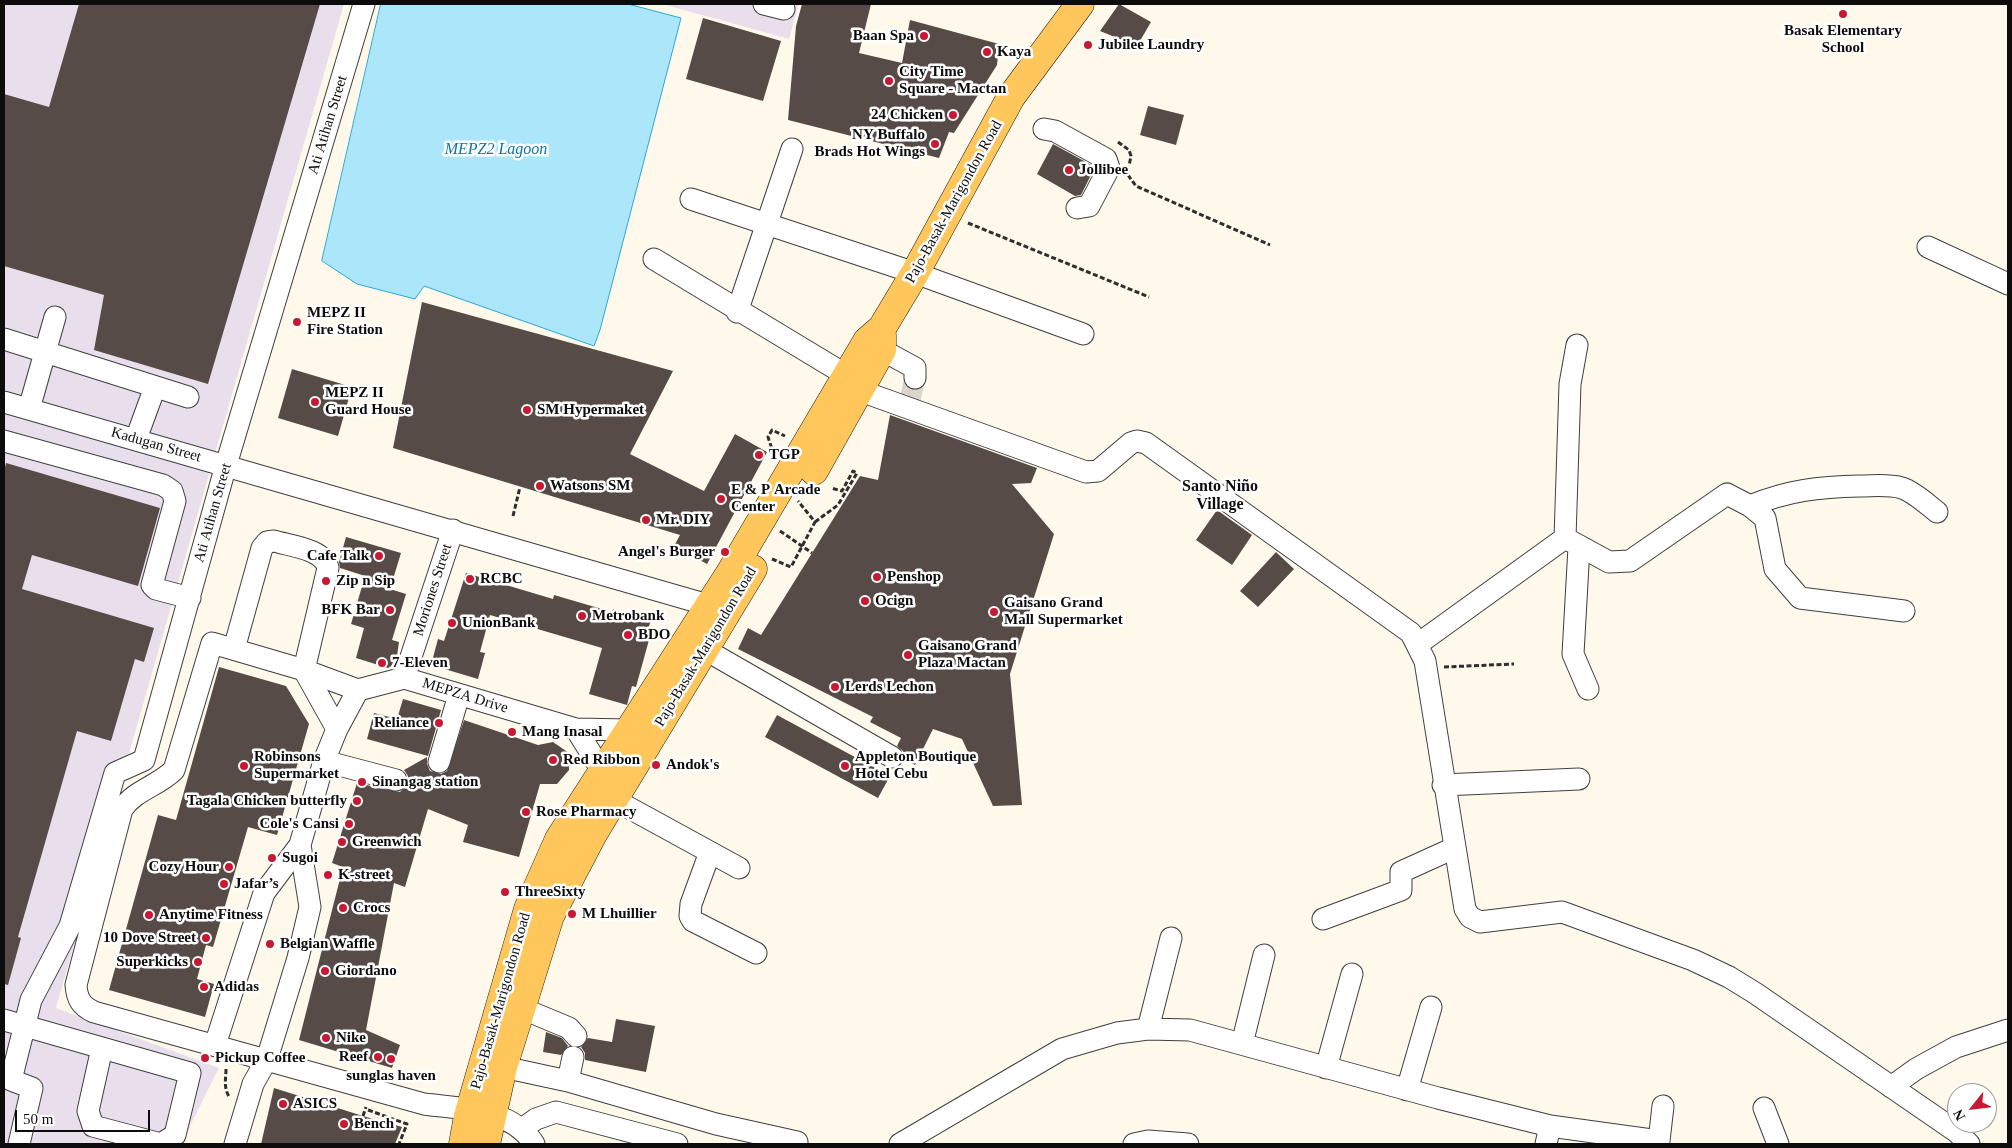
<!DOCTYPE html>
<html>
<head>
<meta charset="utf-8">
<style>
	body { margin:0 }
	#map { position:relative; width:2012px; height:1148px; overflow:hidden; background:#fff9eb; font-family:"Times New Roman",serif }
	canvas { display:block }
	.frame { position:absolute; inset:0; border:5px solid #0c0c0c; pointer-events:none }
	.north { position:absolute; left:1947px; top:1083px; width:50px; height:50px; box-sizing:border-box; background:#fff; border:1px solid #9e9e9e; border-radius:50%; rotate:241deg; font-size:14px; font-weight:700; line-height:20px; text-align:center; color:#0c0c0c }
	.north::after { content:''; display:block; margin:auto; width:18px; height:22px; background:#c71934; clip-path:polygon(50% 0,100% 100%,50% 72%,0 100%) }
	.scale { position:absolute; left:15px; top:1110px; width:135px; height:22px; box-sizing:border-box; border:2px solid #0c0c0c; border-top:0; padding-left:6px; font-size:15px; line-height:18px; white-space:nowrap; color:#0c0c0c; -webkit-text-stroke:4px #fff; paint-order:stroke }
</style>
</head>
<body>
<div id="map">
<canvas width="2012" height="1148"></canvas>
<div class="frame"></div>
<div class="north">N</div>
<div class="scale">50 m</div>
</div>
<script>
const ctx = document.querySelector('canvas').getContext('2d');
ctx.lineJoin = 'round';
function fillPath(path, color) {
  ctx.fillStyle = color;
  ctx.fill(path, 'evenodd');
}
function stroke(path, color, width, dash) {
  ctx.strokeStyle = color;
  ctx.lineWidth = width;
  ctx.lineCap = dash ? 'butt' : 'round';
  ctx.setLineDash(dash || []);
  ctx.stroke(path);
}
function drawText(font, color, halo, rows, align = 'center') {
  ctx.font = font + ' "Times New Roman",serif';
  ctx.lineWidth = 5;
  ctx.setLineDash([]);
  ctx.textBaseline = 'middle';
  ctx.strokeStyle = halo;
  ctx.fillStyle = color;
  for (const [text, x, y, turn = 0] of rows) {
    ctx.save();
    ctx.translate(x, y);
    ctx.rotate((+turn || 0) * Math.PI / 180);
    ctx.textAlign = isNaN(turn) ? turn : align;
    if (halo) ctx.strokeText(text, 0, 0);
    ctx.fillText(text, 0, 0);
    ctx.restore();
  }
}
fillPath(new Path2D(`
	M4,4H344L56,1008L219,1068L181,1144H4Z
	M662,4H799L789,39Z`), '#e9dfec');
const water = new Path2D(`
	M381,4H628L681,18L600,330L594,346L424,286L415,299L357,284L322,261Z`);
fillPath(water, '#abe6fb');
stroke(water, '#2ca6d8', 1);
fillPath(new Path2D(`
	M79,4H320L208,384L94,350L104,295L4,266V94L49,107Z
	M802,4H871L859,53L902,63L910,20L999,44L997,65L954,133L949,132L939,158L788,120L796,26Z
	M1119,4L1151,22L1137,46L1100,31Z
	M703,18L781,41L763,101L686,79Z
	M1148,106L1184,115L1176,145L1140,135Z
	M1053,144L1095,167L1081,195L1075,196L1037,174Z
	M422,302L673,371L630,454L704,491L735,434L767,452L707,564L674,546L680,535L393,448Z
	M292,369L352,387L338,436L278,418Z
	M890,415L1037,468L1031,483L1012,484L1054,534L1010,674L1022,805L993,806L962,739L933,729L915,765L904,759L903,751L897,746L901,738L870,722L873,717L738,649L748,628L761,635L860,476L878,480Z
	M6,463L160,508L138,586L32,555L22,589L154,628L144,662L135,659L111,741L77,731L18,937L21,938L8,985L4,984V472Z
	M1217,510L1252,535L1232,565L1196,540Z
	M346,537L401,553L390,589L406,594L392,640L399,642L396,663L388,668L356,658L364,628L351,624L365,576L340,568L339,562Z
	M1276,552L1294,569L1258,607L1240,591Z
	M466,573L553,599L554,595L612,612L613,609L651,620L645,639L649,640L636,687L632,686L627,705L589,694L602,648L490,615L480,652L485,653L478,679L431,665L438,639L444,641Z
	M219,667L286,686L309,724L277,835L248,827L213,947L206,945L197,979L214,984L205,1017L109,990L158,815L176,820Z
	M403,699L441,710L428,756L367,739L374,713L397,719Z
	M777,715L890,776L878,798L765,737Z
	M464,720L538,745L553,742L569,753V770L557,784H540L519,857L463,842L468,825L428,809L405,887L394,883L366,1030L400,1045L392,1068L299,1040L343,867L332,863L357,783L400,792L408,783V776L404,770L427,757V764L430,771L441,774L447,771Z
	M616,1019L655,1026L646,1072L585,1060V1053L581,1047L588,1038L612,1042Z
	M546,1032L562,1038L568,1046L561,1055L543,1052Z
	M274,1088L363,1116L402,1127L395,1144H261Z`), '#564b47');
stroke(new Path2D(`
	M910,400L915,378`), '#dbd5ca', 21, [21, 11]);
const minor = new Path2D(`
	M764,4L784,9
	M1044,129L1055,131L1106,159L1109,168L1089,206L1077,208
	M691,199L915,273L1083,334
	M1928,247L2008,284
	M654,259L846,375
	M737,312L792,149
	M4,339L188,397
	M1577,345L1570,384L1565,538L1609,562L1630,561L1727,494L1750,506L1765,518L1775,569L1800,598L1904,611
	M882,350L915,368V378
	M861,391L1086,472L1098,471L1131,443L1137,441L1146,443L1411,633L1425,661L1465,909L1470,917L1480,922L1562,912L1693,960L1729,977L1755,993L1957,1132L1969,1144
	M4,402L708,605
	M29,409L55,317
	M136,439L155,387
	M4,441L163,485L172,491L175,501L152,585L156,589L190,598
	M1750,506C1789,490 1819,487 1860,486C1874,486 1888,484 1902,488C1914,492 1927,504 1937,512
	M1579,547L1573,654L1588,689
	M1418,644L1565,538
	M234,649L262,548L267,542L274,541C291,546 324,549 328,568L304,670L337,729
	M704,649L892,757
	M404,678L453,530
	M576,729L602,771
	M324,761L396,780
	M439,762L459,695
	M1443,785L1579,779
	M613,799L739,868
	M710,852L691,904L690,916L693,921L756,953
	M1323,919L1401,890V872L1454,848
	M521,1008L569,1028L576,1036
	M4,1020L190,1073L175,1135L161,1144L93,1126L88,1111L102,1048
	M1148,1029L1171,938
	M1242,1044L1264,955
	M215,1045L264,893L300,845L324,761L337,729L358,690
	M503,1067L568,1081L716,1124L797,1142
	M1326,1068L1352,974
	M568,1081L573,1057
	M1891,1087L1916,1069L1956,1047L2008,1030
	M1407,1090L1431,1007
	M1764,1108L1778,1144
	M522,1129L536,1119L556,1112L677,1144
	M19,1144L32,1088L11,1080L31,1000L70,926L115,773L144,760L226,465L364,4
	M235,1144L253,1084L267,1059L298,958L310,907L300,845
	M534,1144C511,1108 463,1109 424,1104L94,1012C81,1006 77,999 76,985L122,809C135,790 158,786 174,770L212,643L304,670L358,690L404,678L576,729L628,730
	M900,1144L1062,1049L1117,1033L1148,1029L1190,1030L1438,1098L1550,1126L1659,1141L1663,1106
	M1134,1144L1148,1141L1188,1144
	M1546,1144L1550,1126`);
const major = new Path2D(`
	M814,471L882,350V335
	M463,1144L468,1116L528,909L559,839L730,573L867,341L882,328L915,273L1011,97L1080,4
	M486,1144L503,1067L550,916L593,834L753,569`);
stroke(minor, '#3f3f3f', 23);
stroke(major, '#1d1d1d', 29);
stroke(new Path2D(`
	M1118,142L1129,150L1131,156L1129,166
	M1128,175L1136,186L1270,245
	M968,223L1149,297
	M774,455L768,437L772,430L785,436
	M513,516L520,487
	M815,522L838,505L857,473L853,471L842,491L831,488
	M780,531L812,553
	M772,559L791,567L815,522L798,501
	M1444,667L1514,664
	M226,1069C226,1079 223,1088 230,1098
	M368,1110L407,1124L399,1144
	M363,1116L366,1107`), '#2e2e2e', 3, [5, 2.5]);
stroke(minor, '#fff', 21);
stroke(major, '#ffc65b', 28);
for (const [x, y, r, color] of [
	[1843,14,5,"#c71934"],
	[924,36,5,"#c71934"],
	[1088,45,5,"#c71934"],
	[987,52,5,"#c71934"],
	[889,81,5,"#c71934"],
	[953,115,5,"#c71934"],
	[935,144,5,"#c71934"],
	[1069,170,5,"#c71934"],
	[297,322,5,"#c71934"],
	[315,402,5,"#c71934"],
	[527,410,5,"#c71934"],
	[759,455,5,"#c71934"],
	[540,486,5,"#c71934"],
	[721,499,5,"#c71934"],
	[646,520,5,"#c71934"],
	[725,552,5,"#c71934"],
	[379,556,5,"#c71934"],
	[877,577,5,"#c71934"],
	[470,579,5,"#c71934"],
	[326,581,5,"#c71934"],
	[865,601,5,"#c71934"],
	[390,610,5,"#c71934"],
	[994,612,5,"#c71934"],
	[582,616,5,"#c71934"],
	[452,623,5,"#c71934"],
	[628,635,5,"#c71934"],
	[908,655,5,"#c71934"],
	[382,663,5,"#c71934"],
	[835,687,5,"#c71934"],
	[439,723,5,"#c71934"],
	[512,732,5,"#c71934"],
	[553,760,5,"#c71934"],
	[656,765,5,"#c71934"],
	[244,766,5,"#c71934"],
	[845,766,5,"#c71934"],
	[362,782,5,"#c71934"],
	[357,801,5,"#c71934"],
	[526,812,5,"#c71934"],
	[349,824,5,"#c71934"],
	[342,842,5,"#c71934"],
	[272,858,5,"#c71934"],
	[229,867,5,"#c71934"],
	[328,875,5,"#c71934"],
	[224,884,5,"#c71934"],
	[505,892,5,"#c71934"],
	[343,908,5,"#c71934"],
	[572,914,5,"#c71934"],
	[149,915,5,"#c71934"],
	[206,938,5,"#c71934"],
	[270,944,5,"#c71934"],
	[198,962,5,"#c71934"],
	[325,971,5,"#c71934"],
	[204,987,5,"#c71934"],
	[326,1038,5,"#c71934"],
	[378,1057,5,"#c71934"],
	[205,1058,5,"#c71934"],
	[391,1059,5,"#c71934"],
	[283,1104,5,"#c71934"],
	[344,1124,5,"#c71934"]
]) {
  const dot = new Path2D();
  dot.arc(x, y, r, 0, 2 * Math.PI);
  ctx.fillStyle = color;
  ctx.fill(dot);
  stroke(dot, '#fff', 2);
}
drawText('bold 15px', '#0c0c0c', '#fff', [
	["Basak Elementary",1843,31,"center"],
	["School",1843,48,"center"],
	["Baan Spa",914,36,"right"],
	["Jubilee Laundry",1098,45],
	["Kaya",997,52],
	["City Time",899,72],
	["Square - Mactan",899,89],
	["24 Chicken",943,115,"right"],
	["NY Buffalo",925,135,"right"],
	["Brads Hot Wings",925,152,"right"],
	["Jollibee",1079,170],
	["MEPZ II",307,313],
	["Fire Station",307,330],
	["MEPZ II",325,393],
	["Guard House",325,410],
	["SM Hypermaket",537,410],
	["TGP",769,455],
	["Watsons SM",550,486],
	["E & P Arcade",731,490],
	["Center",731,507],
	["Mr. DIY",656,520],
	["Angel's Burger",715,552,"right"],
	["Cafe Talk",369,556,"right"],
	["Penshop",887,577],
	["RCBC",480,579],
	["Zip n Sip",336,581],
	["Ocign",875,601],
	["Gaisano Grand",1004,603],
	["Mall Supermarket",1004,620],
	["BFK Bar",380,610,"right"],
	["Metrobank",592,616],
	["UnionBank",462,623],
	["BDO",638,635],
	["Gaisano Grand",918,646],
	["Plaza Mactan",918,663],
	["7-Eleven",392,663],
	["Lerds Lechon",845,687],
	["Reliance",429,723,"right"],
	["Mang Inasal",522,732],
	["Robinsons",254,757],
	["Supermarket",254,774],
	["Appleton Boutique",855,757],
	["Hotel Cebu",855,774],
	["Red Ribbon",563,760],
	["Andok's",666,765],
	["Sinangag station",372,782],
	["Tagala Chicken butterfly",347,801,"right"],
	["Rose Pharmacy",536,812],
	["Cole's Cansi",339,824,"right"],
	["Greenwich",352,842],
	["Sugoi",282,858],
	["Cozy Hour",219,867,"right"],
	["K-street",338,875],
	["Jafar’s",234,884],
	["ThreeSixty",515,892],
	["Crocs",353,908],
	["M Lhuillier",582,914],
	["Anytime Fitness",159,915],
	["10 Dove Street",196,938,"right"],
	["Belgian Waffle",280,944],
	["Superkicks",188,962,"right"],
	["Giordano",335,971],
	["Adidas",214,987],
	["Nike",336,1038],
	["Reef",368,1057,"right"],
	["Pickup Coffee",215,1058],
	["sunglas haven",391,1076,"center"],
	["ASICS",293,1104],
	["Bench",354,1124]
], 'left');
drawText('15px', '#0c0c0c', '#fff', [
	["Ati Atihan Street",328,125,-73],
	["Pajo-Basak-Marigondon Road",954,202,-61],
	["Kadugan Street",156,445,16],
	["Ati Atihan Street",213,513,-74],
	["Moriones Street",433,590,-72],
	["Pajo-Basak-Marigondon Road",706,647,-59],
	["MEPZA Drive",465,696,17],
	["Pajo-Basak-Marigondon Road",501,1001,-74]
]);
drawText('italic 16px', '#0c74a7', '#fff', [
	["MEPZ2 Lagoon",496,150]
]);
drawText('bold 16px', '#0c0c0c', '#fff', [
	["Santo Niño",1220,487],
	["Village",1220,505]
]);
</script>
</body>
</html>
